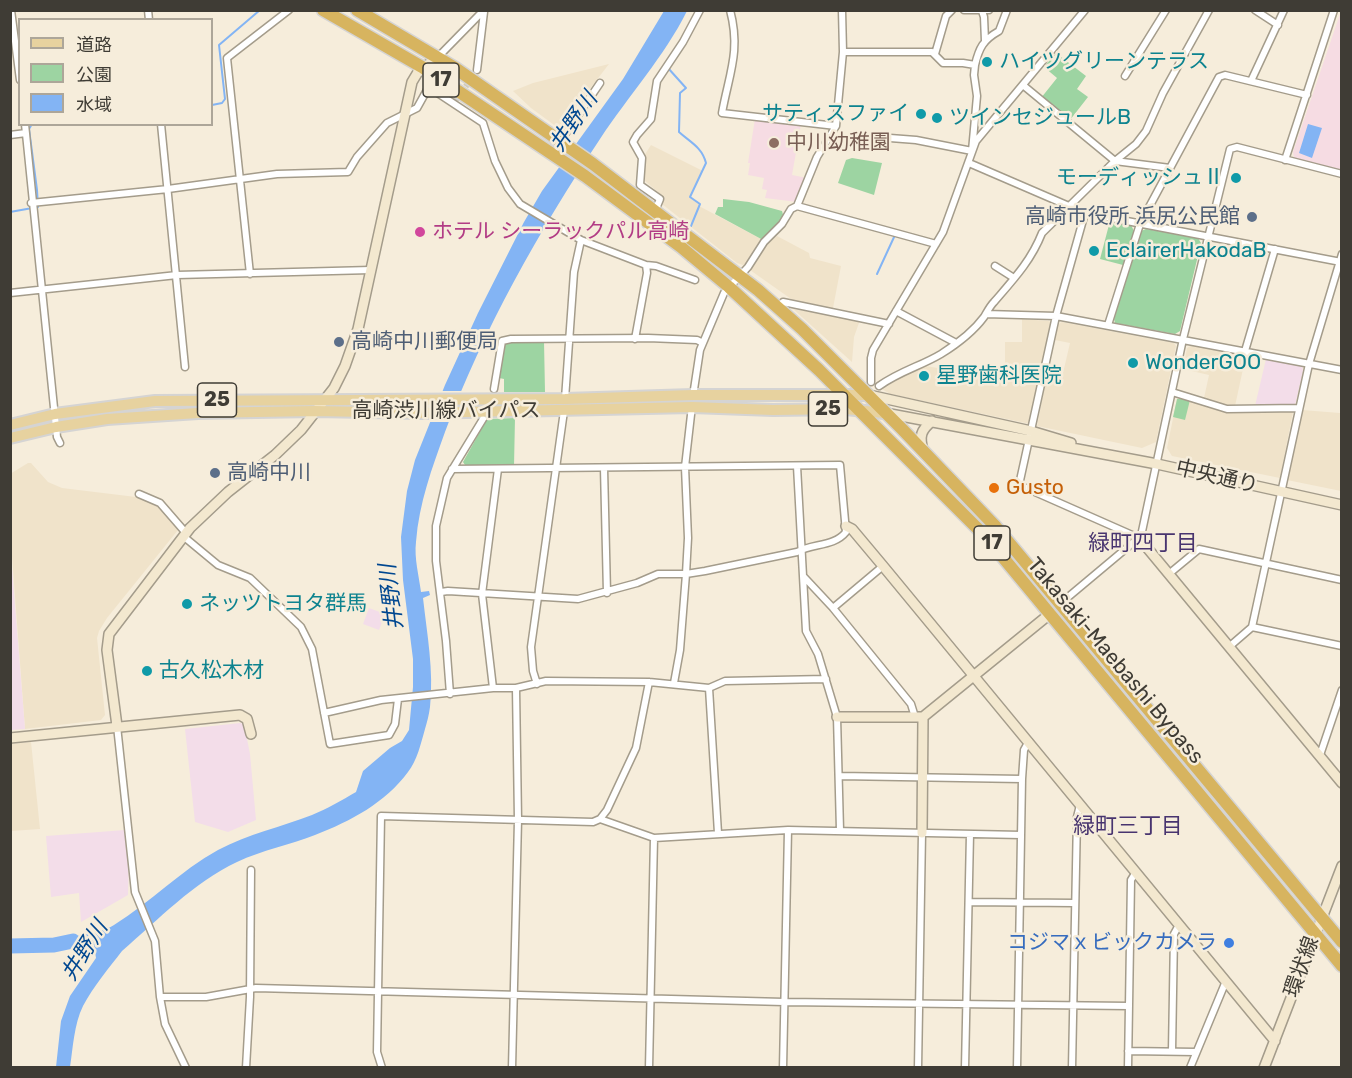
<!DOCTYPE html>
<html>
<head>
<meta charset="utf-8">
<style>
	body { margin:0 }
	#map { position:relative; width:1352px; height:1078px; overflow:hidden; background:#f6eddb; font-family:Rubik,"Noto Sans JP",sans-serif }
	canvas { display:block }
	.frame { position:absolute; inset:0; border:12px solid #3f3c35; pointer-events:none }
	.legend { position:absolute; left:18px; top:18px; width:195px; height:108px; box-sizing:border-box; background:#f6eddb; border:2px solid #ada699; margin:0; padding:8px 10px; list-style:none; font-size:18px; color:#3f3c35 }
	.legend li { display:flex; align-items:center; gap:12px; height:30px }
	.legend b { width:30px; border:2px solid #ada699 }
</style>
</head>
<body>
<div id="map">
<canvas width="1352" height="1078"></canvas>
<div class="frame"></div>
<ul class="legend">
<li><b style="height:8px;background:#e7d29f"></b>道路</li>
<li><b style="height:16px;background:#9dd4a2"></b>公園</li>
<li><b style="height:16px;background:#83b4f4"></b>水域</li>
</ul>
</div>
<script>
const ctx = document.querySelector('canvas').getContext('2d');
ctx.lineJoin = 'round';
function fillPath(path, color) {
  ctx.fillStyle = color;
  ctx.fill(path, 'evenodd');
}
function stroke(path, color, width, dash) {
  ctx.strokeStyle = color;
  ctx.lineWidth = width;
  ctx.lineCap = dash ? 'butt' : 'round';
  ctx.setLineDash(dash || []);
  ctx.stroke(path);
}
function drawText(font, color, halo, rows, align = 'center') {
  ctx.font = font + ' Rubik,"Noto Sans JP",sans-serif';
  ctx.lineWidth = 5;
  ctx.setLineDash([]);
  ctx.textBaseline = 'middle';
  ctx.strokeStyle = halo;
  ctx.fillStyle = color;
  for (const [text, x, y, turn = 0] of rows) {
    ctx.save();
    ctx.translate(x, y);
    ctx.rotate((+turn || 0) * Math.PI / 180);
    ctx.textAlign = isNaN(turn) ? turn : align;
    if (halo) ctx.strokeText(text, 0, 0);
    ctx.fillText(text, 0, 0);
    ctx.restore();
  }
}
fillPath(new Path2D(`
	M609,64L565,121L561,130L531,108L513,91L533,83Z
	M651,145L703,171L690,197L700,204L699,206L763,240L746,266L737,263L662,204L665,198L645,181L642,177L644,156Z
	M777,236L809,253L810,258L841,266L833,308L794,301L750,270L764,246Z
	M793,309L860,320L854,337L852,362Z
	M1022,319L1048,321L1051,322L1030,424L890,394L882,389L890,381L920,365L961,372H1005V342H1022Z
	M1062,322L1174,343L1176,346L1156,442L1142,448L1037,426L1048,370L1063,373L1070,343L1055,340L1058,324Z
	M1192,345L1246,355L1235,406L1223,405L1204,398L1209,375L1183,369L1187,348Z
	M1184,398L1229,412H1293L1280,478L1172,456L1167,448L1177,399Z
	M1341,409V491L1287,480L1302,410L1340,413Z
	M28,463H31L48,482L62,488L136,497L156,504L178,530L107,618L99,631L97,638L105,715L101,720L25,729L11,543L10,474Z
	M31,742L40,829L11,831V744Z`), '#f0e3ca');
fillPath(new Path2D(`
	M1266,359L1302,365L1303,371L1295,405L1255,406Z
	M10,543L25,729L11,730H10Z
	M369,608L385,614L379,630L363,624Z
	M240,723L244,724L250,754L256,820L228,832L195,822L185,729Z
	M125,830L129,863L128,895L81,922L79,893L51,897L46,836Z`), '#f3dde9');
fillPath(new Path2D(`
	M1341,11V170L1294,158L1293,152Z
	M755,119L801,124L792,175L807,178L797,202L765,198L767,190L762,189L764,178L748,175L750,163H748Z`), '#f6dce3');
fillPath(new Path2D(`
	M1056,53L1086,76L1077,89L1088,97L1070,120L1041,98L1057,78L1044,67Z
	M852,158L882,163L874,195L838,183L846,160Z
	M723,199L749,202L782,211L784,218L763,240L715,214L718,207H723Z
	M1110,221L1131,225L1134,231L1123,265L1100,259Z
	M1146,229L1198,238L1201,243L1180,331L1175,334L1115,323L1114,319L1141,231Z
	M544,341L545,392H504V379L499,378L505,344L512,342Z
	M1184,398L1190,400L1185,420L1173,417L1177,399Z
	M515,418L514,466L465,465L463,462L487,419Z`), '#9dd4a2');
fillPath(new Path2D(`
	M664,11H687C664,57 629,95 600,139C539,231 484,328 445,432C432,468 419,503 416,542C414,558 419,576 421,592L429,591L430,595L423,598C427,634 434,671 430,707C429,715 427,722 425,729C421,743 417,761 408,772C385,803 351,821 315,835C290,845 262,850 237,862C193,883 159,919 122,951C109,968 93,987 83,1006C74,1024 73,1048 70,1067H56L61,1021L70,996L96,958L94,945C81,936 67,950 54,945C71,933 96,936 114,925C151,902 180,871 218,850C248,834 281,827 312,815C327,809 342,800 356,792L363,771L390,748L402,741L409,730L413,687V659L403,580L401,537L407,491L415,460L445,385L478,313L524,222L542,191L623,79Z
	M1308,124L1322,128L1312,158L1299,153Z`), '#83b4f4');
fillPath(new Path2D(`
	M439,391H464L453,422H427Z`), '#f6eddb');
stroke(new Path2D(`
	M668,68L686,88L680,93L679,132C690,142 702,147 706,163L690,197L700,204L691,226
	M212,105L222,103L225,99L219,45L260,10
	M10,212L38,207L37,190L29,129L32,124
	M877,274L895,235`), '#83b4f4', 2);
stroke(new Path2D(`
	M10,946L54,945L73,941`), '#83b4f4', 15);
stroke(new Path2D(`
	M455,101L472,78`), '#d1caba', 6, [6, 3]);
const street = new Path2D(`
	M11,10L20,80
	M148,10L149,20
	M730,10C741,51 729,74 722,113L836,126
	M964,10H989
	M1255,10L1278,25
	M982,11L984,17L985,41
	M843,52H932L943,63H963L975,65L974,75L977,96L972,151L916,140L890,138
	M935,54L946,16L952,10
	M438,57L484,10
	M975,65C979,48 983,40 999,31L1007,10
	M477,70L484,12
	M1125,76L1166,10
	M1251,81L1284,10
	M1024,86L1115,161L1170,168
	M25,124L57,437L60,443
	M161,124L185,367
	M10,135L26,133
	M560,142L600,83
	M1285,160L1334,10
	M969,163L1085,213L1341,262
	M31,203L168,189L277,174L348,172L357,157L387,123L417,108L427,90L430,88L483,123L495,161L508,188L520,204L581,240L646,265L647,273L635,339
	M797,206L936,244
	M655,211L660,199L640,185L642,158L633,142L637,135L651,119L657,81L683,42L700,10
	M1085,213L1056,316L1019,485L1139,538
	M646,265L656,266L695,280
	M995,266L1014,278
	M250,274L227,58L289,10
	M10,293L177,275L371,270
	M778,307L783,302L889,324
	M896,311L956,343
	M986,314L1056,316L1342,370
	M1108,325L1140,224L1219,77L1225,75L1307,95
	M1245,351L1275,249
	M871,382V358L873,350L943,232L976,141L1085,10
	M879,386C900,371 921,366 941,354C957,344 973,332 984,317C987,312 990,306 994,302C1013,280 1031,261 1042,233L1115,161L1136,144L1146,131L1163,93L1209,10
	M494,389L502,341L511,339L648,338L697,340L703,343
	M1172,392L1227,409L1299,408
	M693,396L700,350L724,293L748,267L764,242L782,224L791,209L797,206L817,157L836,126L843,52L842,10
	M565,399L574,272L581,240
	M797,466L806,631L818,654L837,717L840,830
	M604,468L607,593
	M139,494L160,503L186,533
	M183,536L218,565L250,578L301,627L312,649L330,744L389,735L395,724L398,699
	M1170,573L1199,549L1342,580
	M804,577L833,608L911,704L915,717
	M441,592L448,591L578,599L637,583L658,574H686L705,571L797,552C812,543 834,547 846,532L840,465L452,469
	M1061,603L1141,536L1183,339L1230,149L1237,147L1342,174
	M833,608L883,566
	M1252,627L1342,646
	M1230,646L1252,627L1309,364L1342,254
	M674,683L680,650L686,574L688,538L685,467L692,406
	M537,684L533,671L531,647L564,411
	M493,688L482,594L498,469
	M709,688L725,681L826,679
	M450,694L446,641L436,561V526L447,478L483,419
	M324,713L381,700L493,688H516L546,681L649,682L709,688L718,833
	M117,726L135,892L155,941L160,997L165,1024L186,1068
	M1320,755L1342,690
	M839,776L1022,779
	M600,819L654,838L788,830L1021,835
	M969,902L1074,903
	M160,997H206L256,988L784,1002L1129,1006
	M1128,1051L1196,1052
	M1172,1051L1174,934L1179,925
	M246,1068L250,997L251,870
	M382,1068L377,1052L381,816L593,822L600,819L607,810L636,748L649,682
	M512,1068L518,820L516,688
	M649,1068L654,838
	M783,1068L788,830
	M918,1068L922,833
	M965,1068L970,834
	M1017,1068L1022,779L1024,750L1029,741
	M1072,1068L1077,817L1080,805
	M1128,1068L1131,880L1136,872
	M1190,1068L1226,981`);
const secondary = new Path2D(`
	M869,395L1031,431L1071,443
	M885,413L1157,464L1342,505
	M923,450C919,436 921,430 932,421
	M846,526L852,529L883,566L1275,1041
	M1139,538L1342,783
	M837,717H923L1051,613
	M117,726L107,650L109,634L190,528L228,492L275,455L301,430L334,388L345,366L358,329L412,82L418,72L438,57
	M10,738L240,715L247,719L251,734
	M922,833L923,717
	M1264,1068L1342,866`);
const primary = new Path2D(`
	M10,425L55,414L155,401L565,399L693,395H868
	M10,438L56,427L107,419L198,413L315,411L421,413L692,407L773,410L846,409L884,413`);
const highway = new Path2D(`
	M323,10L422,67L585,176L681,247L729,287L819,370L986,537L1342,966
	M357,10L455,68L593,164L758,290L802,329L902,429L996,527L1342,942`);
stroke(street, '#a49c8b', 9);
stroke(secondary, '#a49c8b', 12);
stroke(primary, '#d5d4d3', 14);
stroke(highway, '#d5d4d3', 15);
stroke(street, '#fff', 6);
stroke(secondary, '#f3e8cf', 9);
stroke(primary, '#e7d29f', 10);
stroke(highway, '#d7b45f', 12);
for (const [x, y, r, color] of [
	[987,62,6,"#0f9aa8"],
	[921,114,6,"#0f9aa8"],
	[937,118,6,"#0f9aa8"],
	[774,143,6,"#8d6e63"],
	[1236,178,6,"#0f9aa8"],
	[1252,217,6,"#5c6f8a"],
	[420,232,6,"#d1479c"],
	[1094,251,6,"#0f9aa8"],
	[339,342,6,"#5c6f8a"],
	[1133,363,6,"#0f9aa8"],
	[924,376,6,"#0f9aa8"],
	[215,473,6,"#5c6f8a"],
	[994,488,6,"#e8710a"],
	[187,604,6,"#0f9aa8"],
	[147,671,6,"#0f9aa8"],
	[1229,943,6,"#3f7fe0"]
]) {
  const dot = new Path2D();
  dot.arc(x, y, r, 0, 2 * Math.PI);
  ctx.fillStyle = color;
  ctx.fill(dot);
  stroke(dot, '#f6eddb', 2);
}
for (const [x, y, w] of [
	[441,80,36],
	[217,400,39],
	[828,409,39],
	[992,543,36]
]) {
  const box = new Path2D();
  box.roundRect(x - w / 2, y - 17, w, 34, 4.5);
  ctx.fillStyle = '#f6eddb';
  ctx.fill(box);
  stroke(box, '#3f3c35', 1.5);
}
drawText('bold 20px', '#3f3c35', null, [
	["17",441,80],
	["25",217,400],
	["25",828,409],
	["17",992,543]
]);
drawText('21px', '#0d838f', '#f6eddb', [
	["ハイツグリーンテラス",999,62],
	["サティスファイ",909,114,"right"],
	["ツインセジュールB",949,118],
	["モーディッシュⅡ",1224,178,"right"],
	["EclairerHakodaB",1106,251],
	["WonderGOO",1145,363],
	["星野歯科医院",936,376],
	["ネッツトヨタ群馬",199,604],
	["古久松木材",159,671]
], 'left');
drawText('21px', '#785e54', '#f6eddb', [
	["中川幼稚園",786,143]
], 'left');
drawText('21px', '#4e5e75', '#f6eddb', [
	["高崎市役所 浜尻公民館",1240,217,"right"],
	["高崎中川郵便局",351,342],
	["高崎中川",227,473]
], 'left');
drawText('21px', '#b23c85', '#f6eddb', [
	["ホテル シーラックパル高崎",432,232]
], 'left');
drawText('21px', '#3f3c35', '#f6eddb', [
	["高崎渋川線バイパス",446,411],
	["中央通り",1217,477,13],
	["Takasaki-Maebashi Bypass",1115,661,50],
	["環状線",1302,967,-70]
]);
drawText('21px', '#c56008', '#f6eddb', [
	["Gusto",1006,488]
], 'left');
drawText('21px', '#366cbe', '#f6eddb', [
	["コジマｘビックカメラ",1217,943]
], 'right');
drawText('italic 22px', '#004790', '#f6eddb', [
	["井野川",574,122,-56],
	["井野川",392,597,-97],
	["井野川",85,951,-58]
]);
drawText('22px', '#48346f', '#f6eddb', [
	["緑町四丁目",1143,544],
	["緑町三丁目",1128,827]
]);
</script>
</body>
</html>
